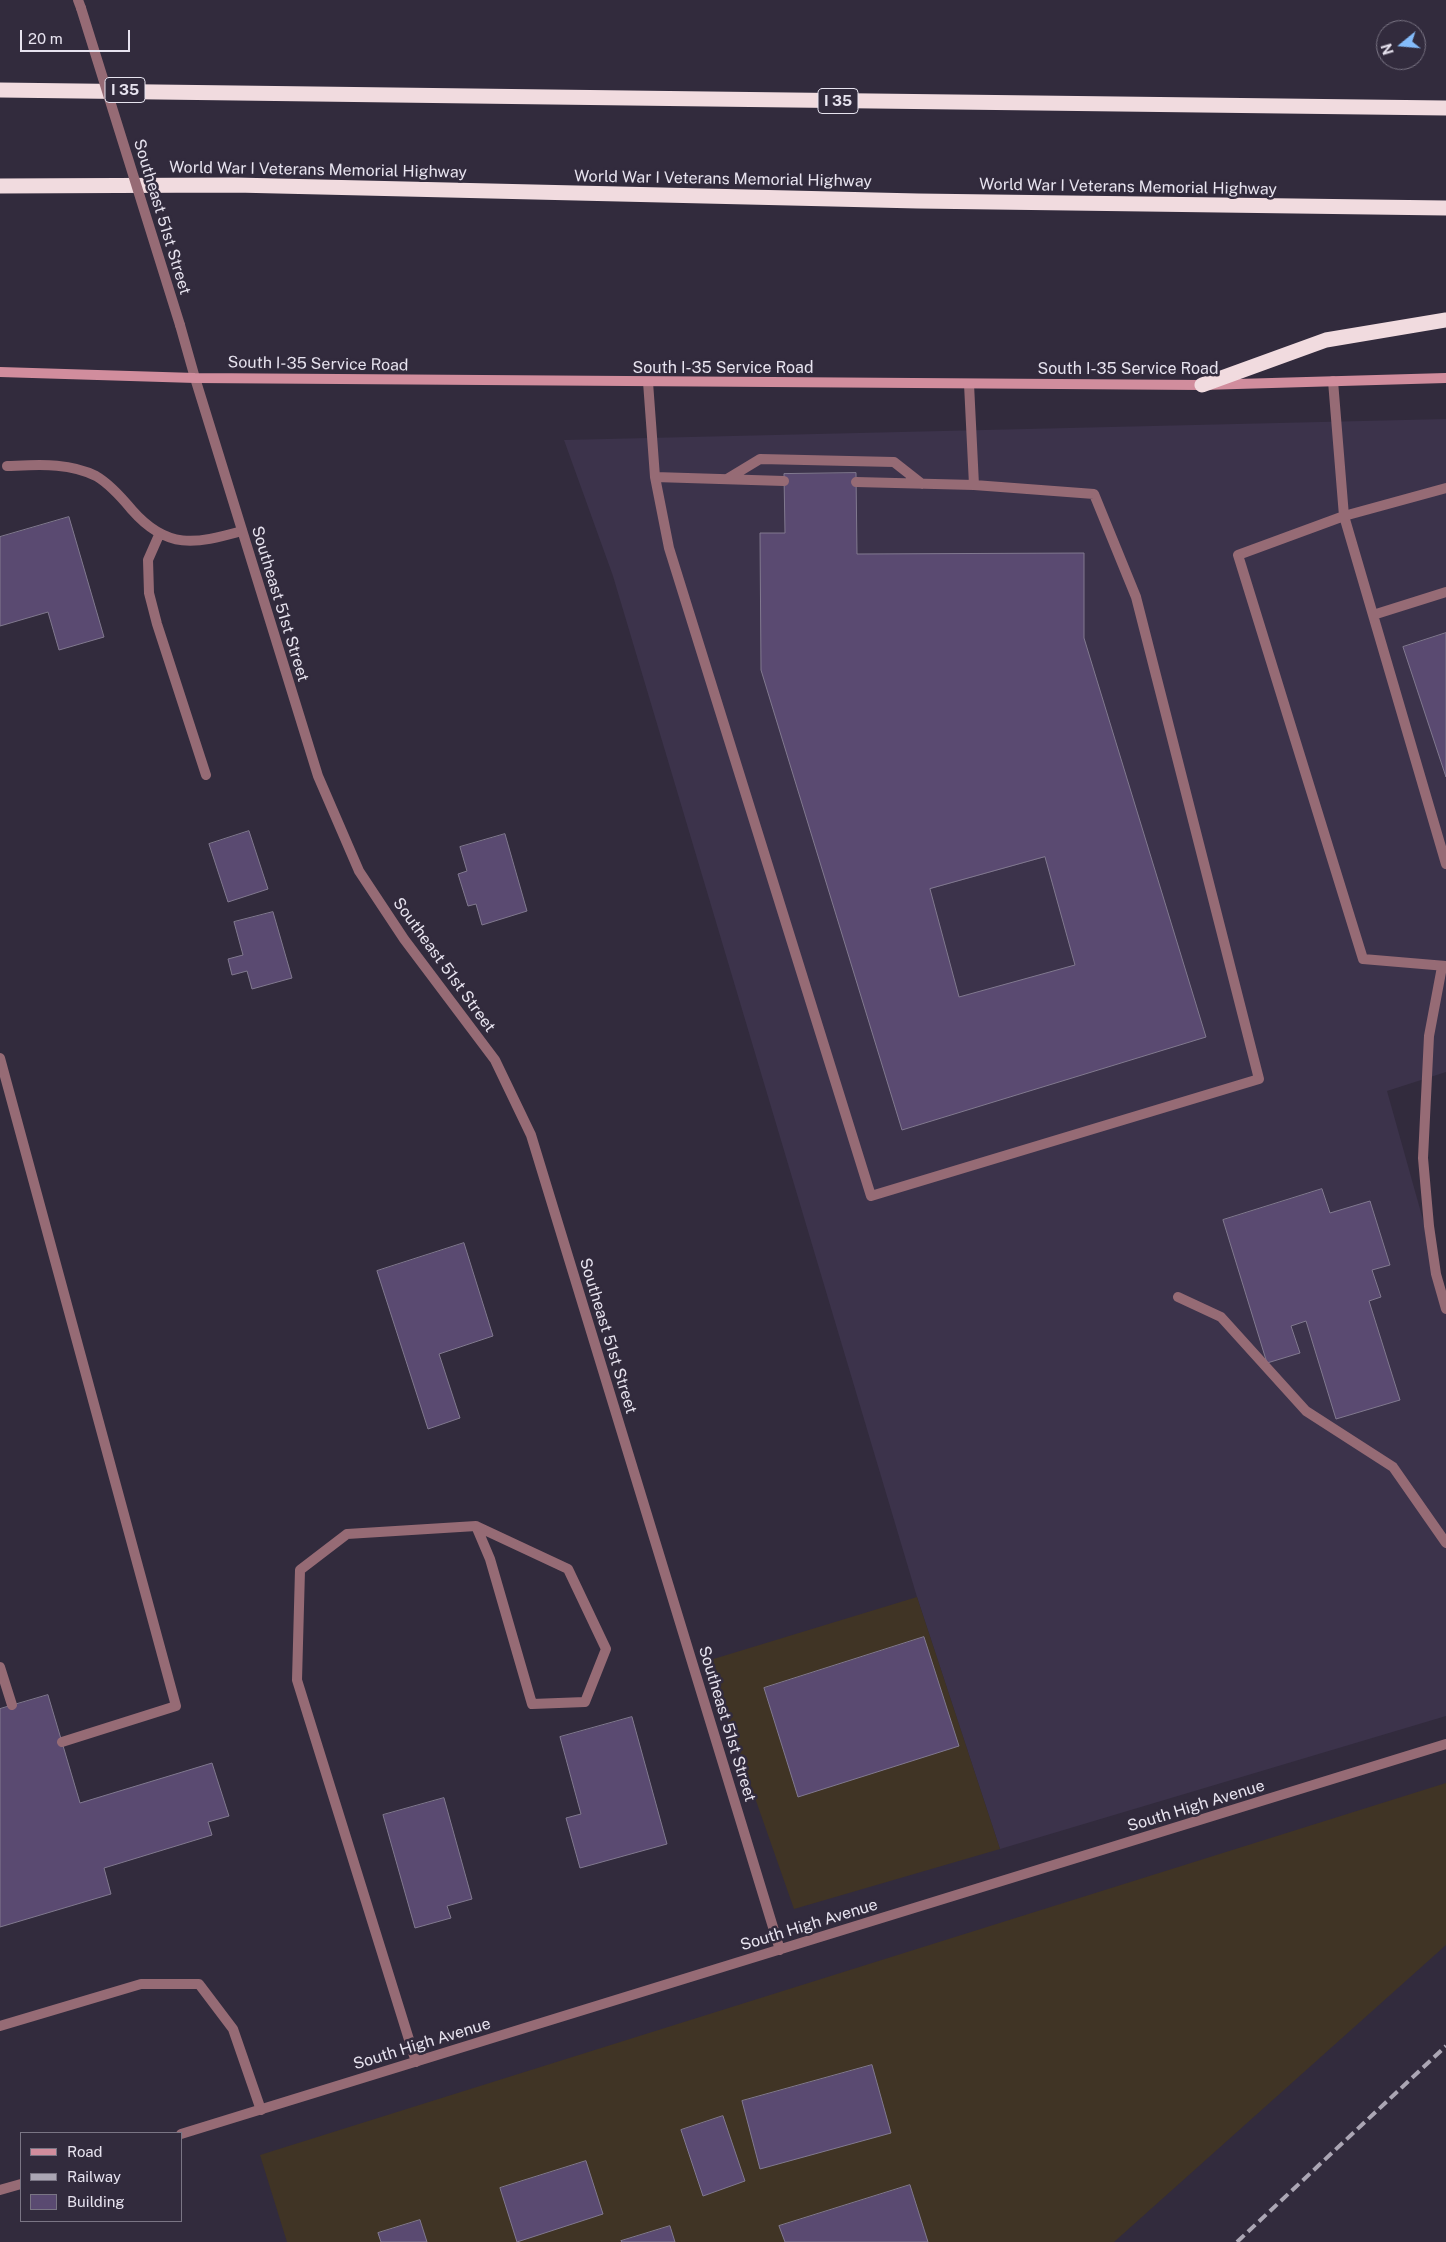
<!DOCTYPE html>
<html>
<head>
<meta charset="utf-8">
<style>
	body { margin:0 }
	#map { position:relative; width:1446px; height:2242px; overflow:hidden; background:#322b3d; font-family:"Public Sans",sans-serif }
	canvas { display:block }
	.legend { position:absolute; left:20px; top:2132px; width:162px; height:90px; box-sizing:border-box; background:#322b3d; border:1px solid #7a7584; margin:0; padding:6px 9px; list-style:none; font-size:15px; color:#e7e3ef }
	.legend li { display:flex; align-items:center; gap:10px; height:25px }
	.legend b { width:25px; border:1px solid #7a7584 }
	.north { position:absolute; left:1376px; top:20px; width:50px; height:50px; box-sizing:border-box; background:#322b3d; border:1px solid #7a7584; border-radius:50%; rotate:253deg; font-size:14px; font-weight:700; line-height:20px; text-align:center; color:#e7e3ef }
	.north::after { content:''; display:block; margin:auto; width:18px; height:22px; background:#84bcfb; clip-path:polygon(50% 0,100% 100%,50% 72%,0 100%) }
	.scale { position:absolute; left:20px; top:30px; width:110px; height:22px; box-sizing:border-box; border:2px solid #e7e3ef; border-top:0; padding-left:6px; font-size:15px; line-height:18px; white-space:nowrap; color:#e7e3ef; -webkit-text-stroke:4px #322b3d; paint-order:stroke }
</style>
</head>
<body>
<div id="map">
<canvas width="1446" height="2242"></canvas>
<ul class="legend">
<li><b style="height:6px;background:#d18d9d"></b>Road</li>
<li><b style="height:6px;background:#aba6b4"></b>Railway</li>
<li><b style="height:14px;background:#5a4a71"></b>Building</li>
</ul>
<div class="north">N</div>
<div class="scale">20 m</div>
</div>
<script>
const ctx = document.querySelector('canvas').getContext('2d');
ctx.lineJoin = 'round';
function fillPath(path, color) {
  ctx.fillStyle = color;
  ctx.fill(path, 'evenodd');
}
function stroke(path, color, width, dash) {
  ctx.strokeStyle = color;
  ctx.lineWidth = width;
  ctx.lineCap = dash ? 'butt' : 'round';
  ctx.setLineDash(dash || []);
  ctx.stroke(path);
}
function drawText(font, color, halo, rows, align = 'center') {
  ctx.font = font + ' "Public Sans",sans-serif';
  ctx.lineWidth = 5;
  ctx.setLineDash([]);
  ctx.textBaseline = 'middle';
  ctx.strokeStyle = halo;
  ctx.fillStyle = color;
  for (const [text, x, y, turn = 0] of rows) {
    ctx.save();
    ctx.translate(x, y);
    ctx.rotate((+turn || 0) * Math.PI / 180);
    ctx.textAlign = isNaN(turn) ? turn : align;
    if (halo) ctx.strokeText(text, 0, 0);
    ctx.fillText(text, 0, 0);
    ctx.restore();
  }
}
fillPath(new Path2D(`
	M1446,419V1072L1387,1091L1446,1302V1716L1000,1849L917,1597L613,576L564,440Z`), '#3c334b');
fillPath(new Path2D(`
	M917,1597L1000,1849L794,1909L707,1661Z
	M1446,1783V1945L1114,2242H287L260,2155Z`), '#403425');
const building = new Path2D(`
	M856,473L857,554L1084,553V638L1206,1037L902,1130L761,670L760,533H785L784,474ZM1045,857L1075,965L959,997L930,889Z
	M69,517L104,637L59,650L48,612L0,626V537Z
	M1446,633V777L1403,647Z
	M249,831L268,889L228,902L209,844Z
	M505,834L527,911L482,925L476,904L468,906L458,874L467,871L460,847Z
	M273,912L292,978L252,989L247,971L232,975L228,959L243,955L234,922Z
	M1322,1189L1330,1213L1370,1201L1390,1265L1372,1270L1381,1297L1369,1301L1400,1400L1336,1419L1306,1321L1291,1326L1300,1353L1267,1363L1223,1220Z
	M464,1243L493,1336L439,1354L460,1418L428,1429L377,1271Z
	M924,1637L959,1746L798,1797L764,1688Z
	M48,1695L80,1803L212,1763L229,1816L208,1822L212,1835L104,1868L111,1894L0,1927V1709Z
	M632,1717L667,1844L580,1868L566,1818L581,1814L560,1737Z
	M444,1798L472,1899L447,1906L451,1918L415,1928L383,1815Z
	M872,2065L891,2133L760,2169L742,2101Z
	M723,2116L745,2181L703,2196L681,2130Z
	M586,2161L603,2214L517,2242L500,2188Z
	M910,2185L928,2242H785L779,2226Z
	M420,2220L427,2242H381L378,2233Z
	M670,2226L675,2242H622L621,2241Z`);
fillPath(building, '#5a4a71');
stroke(building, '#81798f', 1);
stroke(new Path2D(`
	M1333,381L1344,516L1446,488
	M648,382L655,477L669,548L871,1196L1259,1079L1136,597L1094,494L974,485L856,482
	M969,384L974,485
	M7,466C37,465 68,462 96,476C110,484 122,498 132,510C167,550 195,544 242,531
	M655,477L784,481
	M727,479L760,459L894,462L922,484
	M159,535L148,560L149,593L157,624L206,775
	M1373,615L1446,592
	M1446,864L1344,516L1238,555L1363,959L1446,966
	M1442,967L1429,1036L1423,1158L1429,1226L1436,1274L1446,1309
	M0,1058L176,1706L62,1742
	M1178,1297L1221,1317L1306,1411L1393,1467L1446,1543
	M0,1667L12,1705
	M0,2026L141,1984H199L233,2029L261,2110
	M416,2062L297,1680L300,1570L347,1534L476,1526L568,1569L606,1649L585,1702L532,1704L490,1559L476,1526`), '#966b75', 10);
stroke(new Path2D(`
	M78,0L81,8
	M180,325L195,378L318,776L359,871L404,939L495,1060L531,1135L780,1950
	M181,2134L1446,1744
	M0,2190L21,2184`), '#966b75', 10);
stroke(new Path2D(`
	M0,372L195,378L1202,385L1446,378`), '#d18d9d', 10);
stroke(new Path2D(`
	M0,90C482,93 964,106 1446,108
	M0,186L235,185L918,201L1446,208
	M1202,385L1326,340L1446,320`), '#f1dbdf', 15);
stroke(new Path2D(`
	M1237,2242L1446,2046`), '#aba6b4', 4, [10, 5]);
stroke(new Path2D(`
	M81,8L180,325`), '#966b75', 10);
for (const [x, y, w] of [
	[125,90,40],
	[838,101,40]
]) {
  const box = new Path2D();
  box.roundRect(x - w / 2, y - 12.5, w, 25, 4);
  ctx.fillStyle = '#322b3d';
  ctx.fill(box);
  stroke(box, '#e7e3ef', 1);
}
drawText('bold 15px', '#e7e3ef', null, [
	["I 35",125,90],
	["I 35",838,101]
]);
drawText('16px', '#e7e3ef', '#322b3d', [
	["World War I Veterans Memorial Highway",318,170,1],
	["World War I Veterans Memorial Highway",723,179,1],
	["World War I Veterans Memorial Highway",1128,187,1],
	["Southeast 51st Street",162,217,73],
	["South I-35 Service Road",318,364,1],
	["South I-35 Service Road",723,368],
	["South I-35 Service Road",1128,369],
	["Southeast 51st Street",280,604,73],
	["Southeast 51st Street",444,965,54],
	["Southeast 51st Street",608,1336,73],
	["Southeast 51st Street",727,1724,73],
	["South High Avenue",1196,1806,-17],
	["South High Avenue",809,1925,-17],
	["South High Avenue",422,2044,-17]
]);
</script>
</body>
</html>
